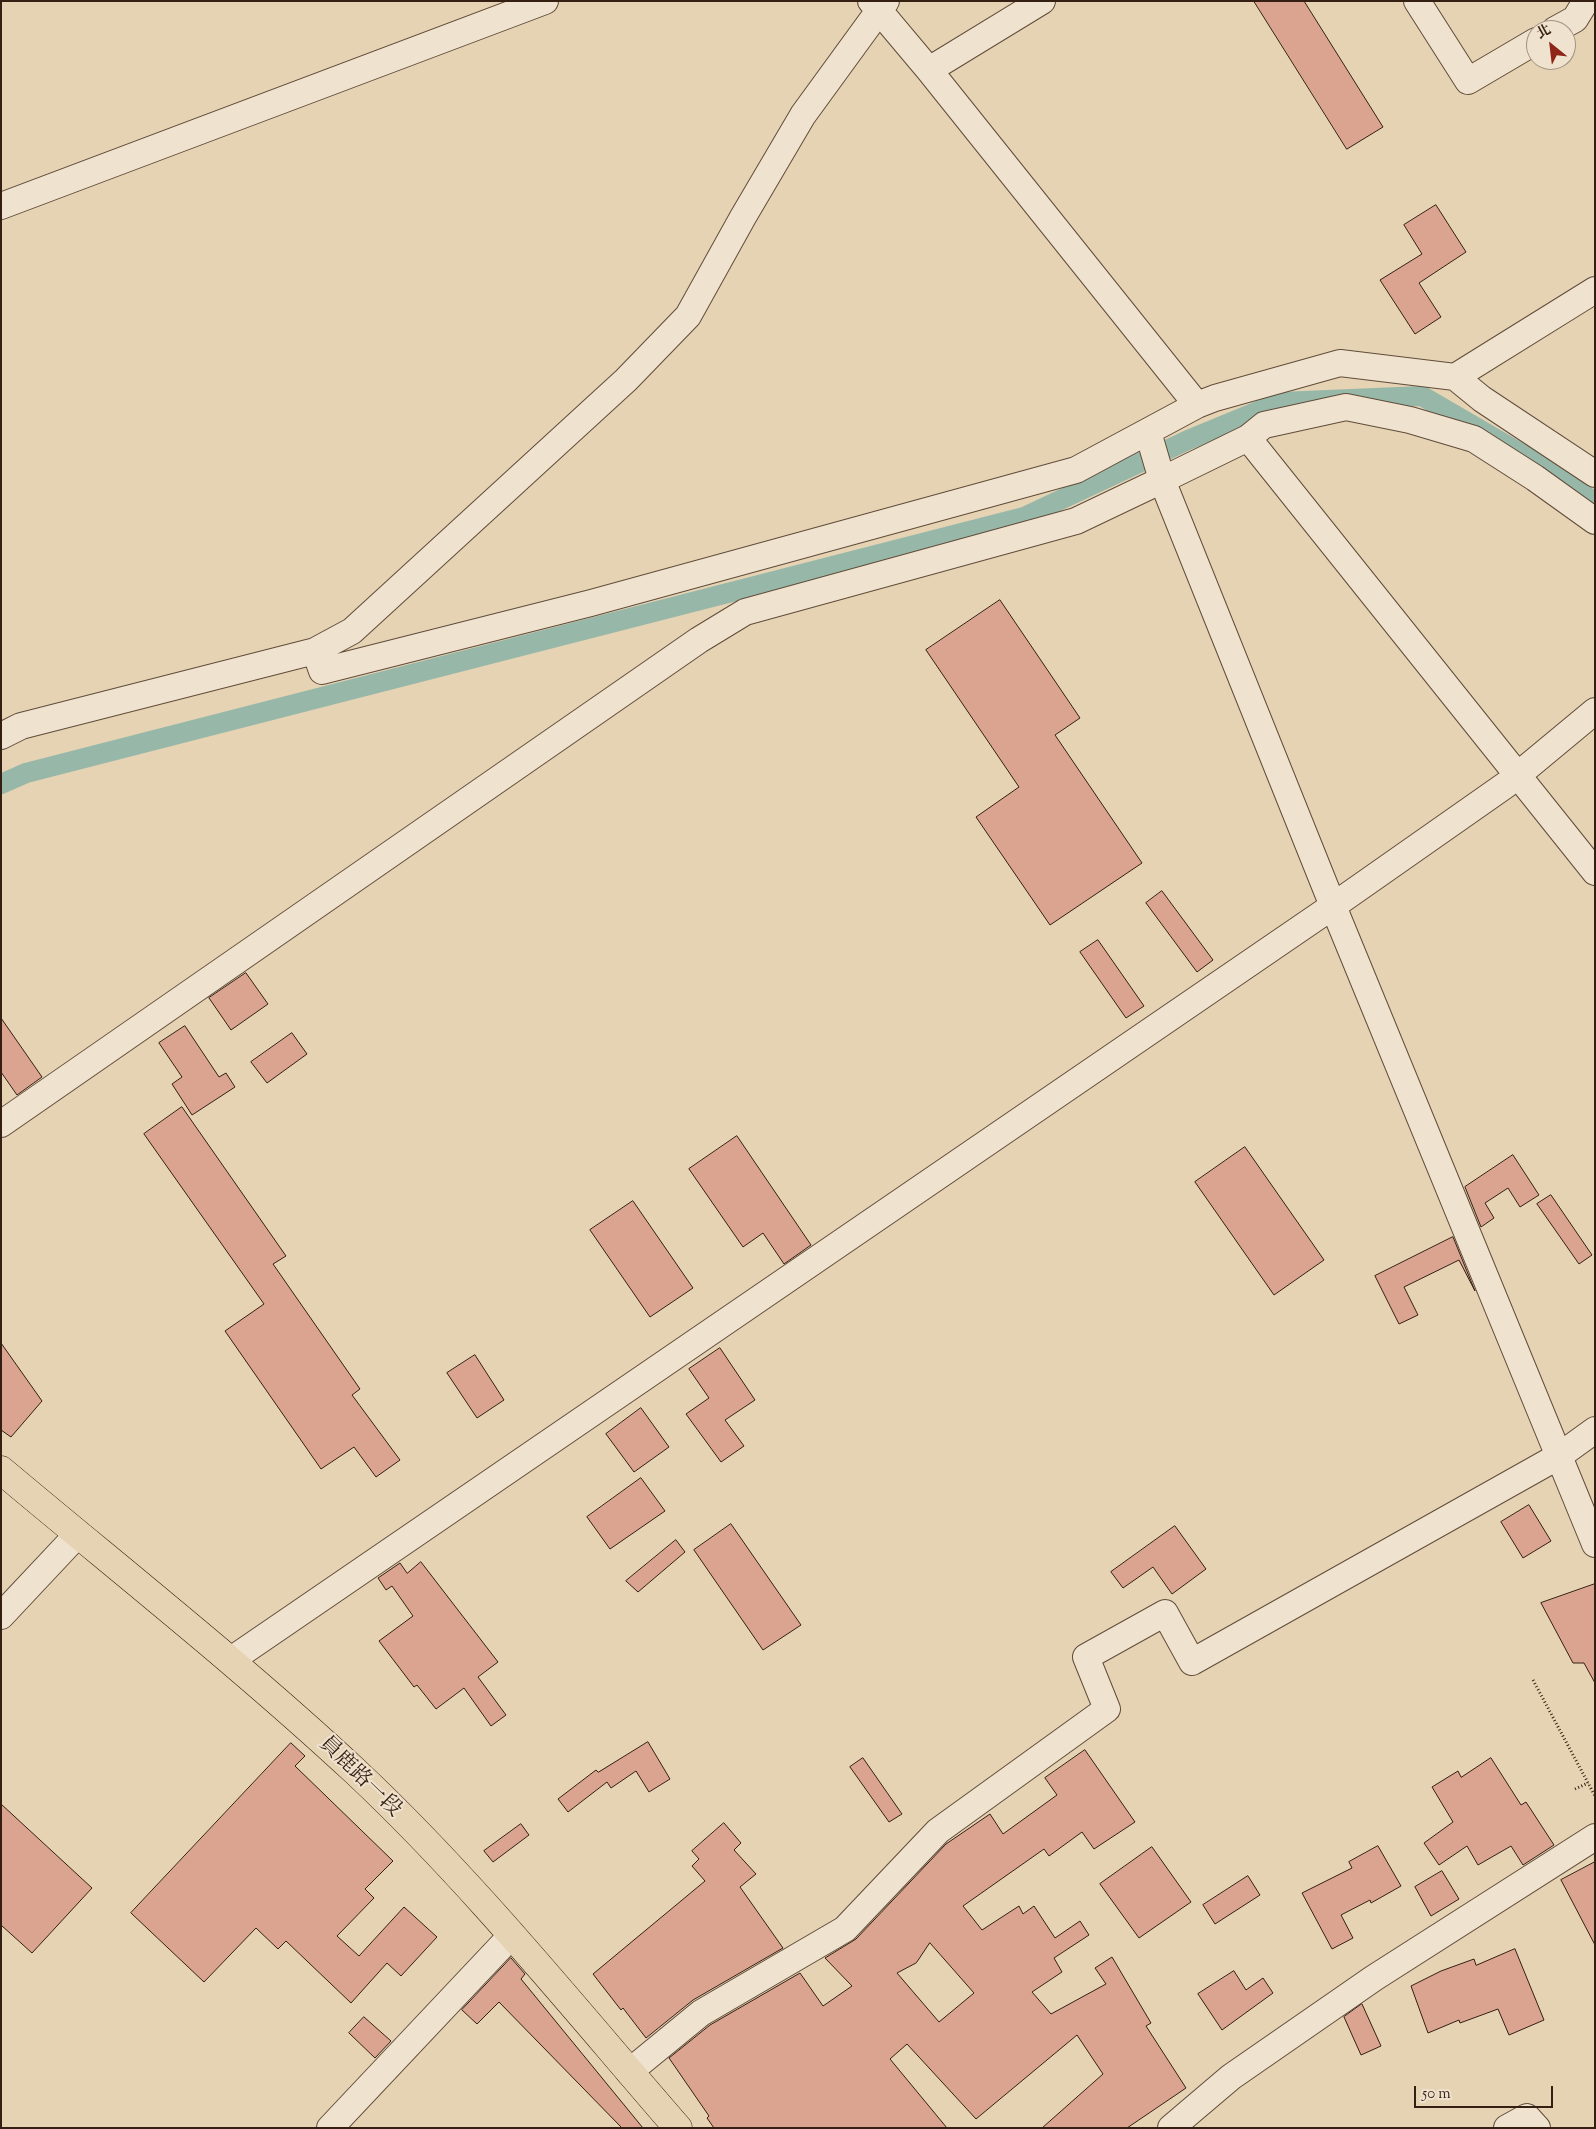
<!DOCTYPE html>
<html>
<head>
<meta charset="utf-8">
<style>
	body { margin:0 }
	#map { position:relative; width:1596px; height:2129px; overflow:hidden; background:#e6d3b3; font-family:"Sorts Mill Goudy","Noto Serif TC",serif }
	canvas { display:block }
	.frame { position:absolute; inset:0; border:2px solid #341f12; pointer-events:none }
	.north { position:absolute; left:1526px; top:20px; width:50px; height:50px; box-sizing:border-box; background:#efe2ce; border:1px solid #a49483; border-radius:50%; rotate:331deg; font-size:14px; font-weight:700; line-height:20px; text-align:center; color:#341f12 }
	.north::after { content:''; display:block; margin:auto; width:18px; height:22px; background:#8f2418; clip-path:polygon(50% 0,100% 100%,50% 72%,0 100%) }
	.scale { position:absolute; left:1414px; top:2086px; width:139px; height:22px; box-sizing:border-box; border:2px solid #341f12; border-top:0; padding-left:6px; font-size:15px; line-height:18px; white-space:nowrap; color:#341f12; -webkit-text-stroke:4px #efe2ce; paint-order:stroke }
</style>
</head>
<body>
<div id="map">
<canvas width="1596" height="2129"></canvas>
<div class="frame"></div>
<div class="north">北</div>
<div class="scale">50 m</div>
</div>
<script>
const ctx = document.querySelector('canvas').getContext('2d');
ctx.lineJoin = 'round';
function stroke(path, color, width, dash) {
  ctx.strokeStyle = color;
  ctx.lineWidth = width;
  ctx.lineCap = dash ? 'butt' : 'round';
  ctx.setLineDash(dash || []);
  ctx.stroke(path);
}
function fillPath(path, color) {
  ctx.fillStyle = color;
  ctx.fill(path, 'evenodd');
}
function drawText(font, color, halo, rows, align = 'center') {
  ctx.font = font + ' "Sorts Mill Goudy","Noto Serif TC",serif';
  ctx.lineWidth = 4;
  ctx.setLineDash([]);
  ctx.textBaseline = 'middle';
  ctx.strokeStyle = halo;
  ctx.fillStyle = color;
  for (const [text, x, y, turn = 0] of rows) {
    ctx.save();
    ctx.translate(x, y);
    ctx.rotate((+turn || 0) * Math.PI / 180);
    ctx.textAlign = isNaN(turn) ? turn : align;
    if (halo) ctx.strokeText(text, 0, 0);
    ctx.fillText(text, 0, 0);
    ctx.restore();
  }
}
stroke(new Path2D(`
	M1,784L26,773L1024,517L1188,440L1280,402L1422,396L1532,460L1595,502`), '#97b8a9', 20);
const building = new Path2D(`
	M1254,1H1304L1383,127L1347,149Z
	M1436,205L1466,252L1419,283L1441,317L1415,334L1380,280L1422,254L1404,225Z
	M1000,600L1080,718L1055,735L1142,863L1050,925L976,817L1019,787L926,650Z
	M1162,891L1213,960L1197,972L1146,903Z
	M1098,940L1144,1006L1126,1018L1080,952Z
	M246,973L268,1004L231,1030L209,998Z
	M1,1018L42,1077L17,1095L1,1072Z
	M185,1026L219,1077L226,1073L235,1087L192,1115L172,1084L182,1077L159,1043Z
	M292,1033L307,1054L267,1083L251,1062Z
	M182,1107L286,1256L273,1264L360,1389L352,1395L400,1460L376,1477L354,1447L321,1469L225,1331L264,1304L144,1134Z
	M737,1136L811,1245L784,1264L763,1233L743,1247L689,1169Z
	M1245,1147L1324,1260L1274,1295L1195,1182Z
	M1513,1155L1539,1195L1520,1207L1508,1188L1485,1203L1494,1218L1481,1227L1465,1187Z
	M1551,1195L1592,1255L1579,1264L1537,1204Z
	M633,1201L693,1288L650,1317L590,1230Z
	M1453,1237L1475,1291L1459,1260L1404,1287L1418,1315L1399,1324L1375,1276Z
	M1,1343L42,1401L11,1437L1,1430Z
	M720,1348L755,1400L725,1420L744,1446L721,1462L686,1414L709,1398L689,1369Z
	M475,1355L504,1400L477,1418L447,1373Z
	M641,1408L669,1447L634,1472L606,1434Z
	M641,1478L665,1511L610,1549L587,1517Z
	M1529,1505L1551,1541L1523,1558L1501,1522Z
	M731,1524L801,1625L763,1650L694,1550Z
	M1175,1526L1206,1569L1172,1594L1153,1567L1123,1588L1111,1572Z
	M676,1540L685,1552L638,1592L626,1581Z
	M421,1562L498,1662L478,1677L506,1715L491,1726L464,1688L436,1709L417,1685L414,1687L379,1641L413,1616L392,1586L386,1590L378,1578L400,1563L407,1573Z
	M1595,1584V1683L1584,1663H1573L1541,1603Z
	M648,1742L670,1779L649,1792L636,1771L611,1788L607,1782L568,1812L558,1799L596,1770L598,1772Z
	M291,1743L305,1756L295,1766L393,1861L365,1889L374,1898L337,1936L359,1956L404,1907L437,1937L401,1976L387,1963L351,2003L286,1941L278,1949L256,1928L204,1982L131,1913Z
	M1085,1750L1135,1822L1094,1849L1082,1832L1049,1856L1044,1849L963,1906L982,1930L1019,1906L1023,1914L1034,1906L1055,1938L1080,1921L1089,1935L1054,1958L1062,1972L1032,1992L1051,2014L1106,1984L1095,1968L1112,1957L1151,2023L1146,2026L1186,2088L1127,2128H1042L1103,2074L1077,2035L976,2119L907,2044L890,2059L947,2128H714L707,2118L709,2116L669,2058L710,2025L800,1973L823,2006L852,1986L825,1958L856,1939L946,1844L990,1814L1003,1834L1057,1795L1045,1778ZM930,1943L974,1993L939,2022L897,1973L916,1963Z
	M863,1758L902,1814L889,1822L850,1767Z
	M1491,1758L1521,1805L1526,1802L1554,1845L1523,1865L1511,1846L1478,1865L1467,1846L1439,1865L1424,1843L1453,1822L1432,1787L1458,1771L1461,1777Z
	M1,1804L92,1888L32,1953L1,1925Z
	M724,1823L741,1843L734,1850L756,1874L740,1887L783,1948L693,2000L646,2038L623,2008L621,2010L593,1974L705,1881L692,1866L699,1859L692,1851Z
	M521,1824L529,1835L493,1862L484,1851Z
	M1378,1846L1401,1886L1371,1903L1370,1900L1341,1915L1353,1938L1332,1949L1302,1893L1352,1868L1349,1862Z
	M1152,1847L1191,1902L1139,1938L1100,1884Z
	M1595,1862V1945L1561,1880Z
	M1442,1871L1459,1899L1431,1916L1415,1887Z
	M1248,1876L1260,1895L1215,1924L1203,1905Z
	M1515,1949L1544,2020L1509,2035L1498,2009L1460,2023L1459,2020L1428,2033L1411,1986L1441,1971L1474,1959L1476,1965Z
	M511,1958L525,1974L521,1979L643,2128H622L499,2002L477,2024L462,2010Z
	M1234,1971L1246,1990L1263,1978L1273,1993L1222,2030L1198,1994Z
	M1362,2004L1381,2046L1361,2055L1344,2017Z
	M364,2017L391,2041L375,2058L349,2033Z`);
fillPath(building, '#dba491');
stroke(building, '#341f12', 1);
const minor = new Path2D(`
	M871,1L929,70L1197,405
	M1417,1L1468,81L1536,41
	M1555,30L1575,19L1586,1
	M929,70L1042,1
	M1,206L545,1
	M1455,377L1595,290
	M1248,438L1595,872
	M1595,521L1535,478L1474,439L1410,420L1346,407L1264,425L1248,438L1162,480L1333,906L1595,1544
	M315,651L352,631L626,380L688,316L743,217L803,115L886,1
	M1,736L21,726L315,651L322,671L591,603L1076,470L1197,405L1215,398L1340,363L1455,377L1482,399L1595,474
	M1,1124L699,640L745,612L1076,521L1162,480L1148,432
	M1,1616L78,1534
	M231,1660L1333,906L1507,784L1595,711
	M629,2072L701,2013L845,1929L938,1831L1107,1709L1086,1657L1165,1613L1192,1662L1559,1456L1595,1430
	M330,2128L511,1936
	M1171,2128L1231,2077L1374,1978L1595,1837
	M1507,2128L1527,2117L1537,2128`);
const major = new Path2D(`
	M1,1470C120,1570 242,1666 356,1772C472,1881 573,2007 678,2128`);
stroke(minor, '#604c3a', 28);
stroke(major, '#341f12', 29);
stroke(new Path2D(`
	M1533,1680L1595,1796
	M1575,1789L1588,1783`), '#341f12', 3, [1, 2.5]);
stroke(minor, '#efe2ce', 26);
stroke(major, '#e6d3b3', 28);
drawText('21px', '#341f12', '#efe2ce', [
	["員鹿路一段",359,1778,44]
]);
</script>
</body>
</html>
